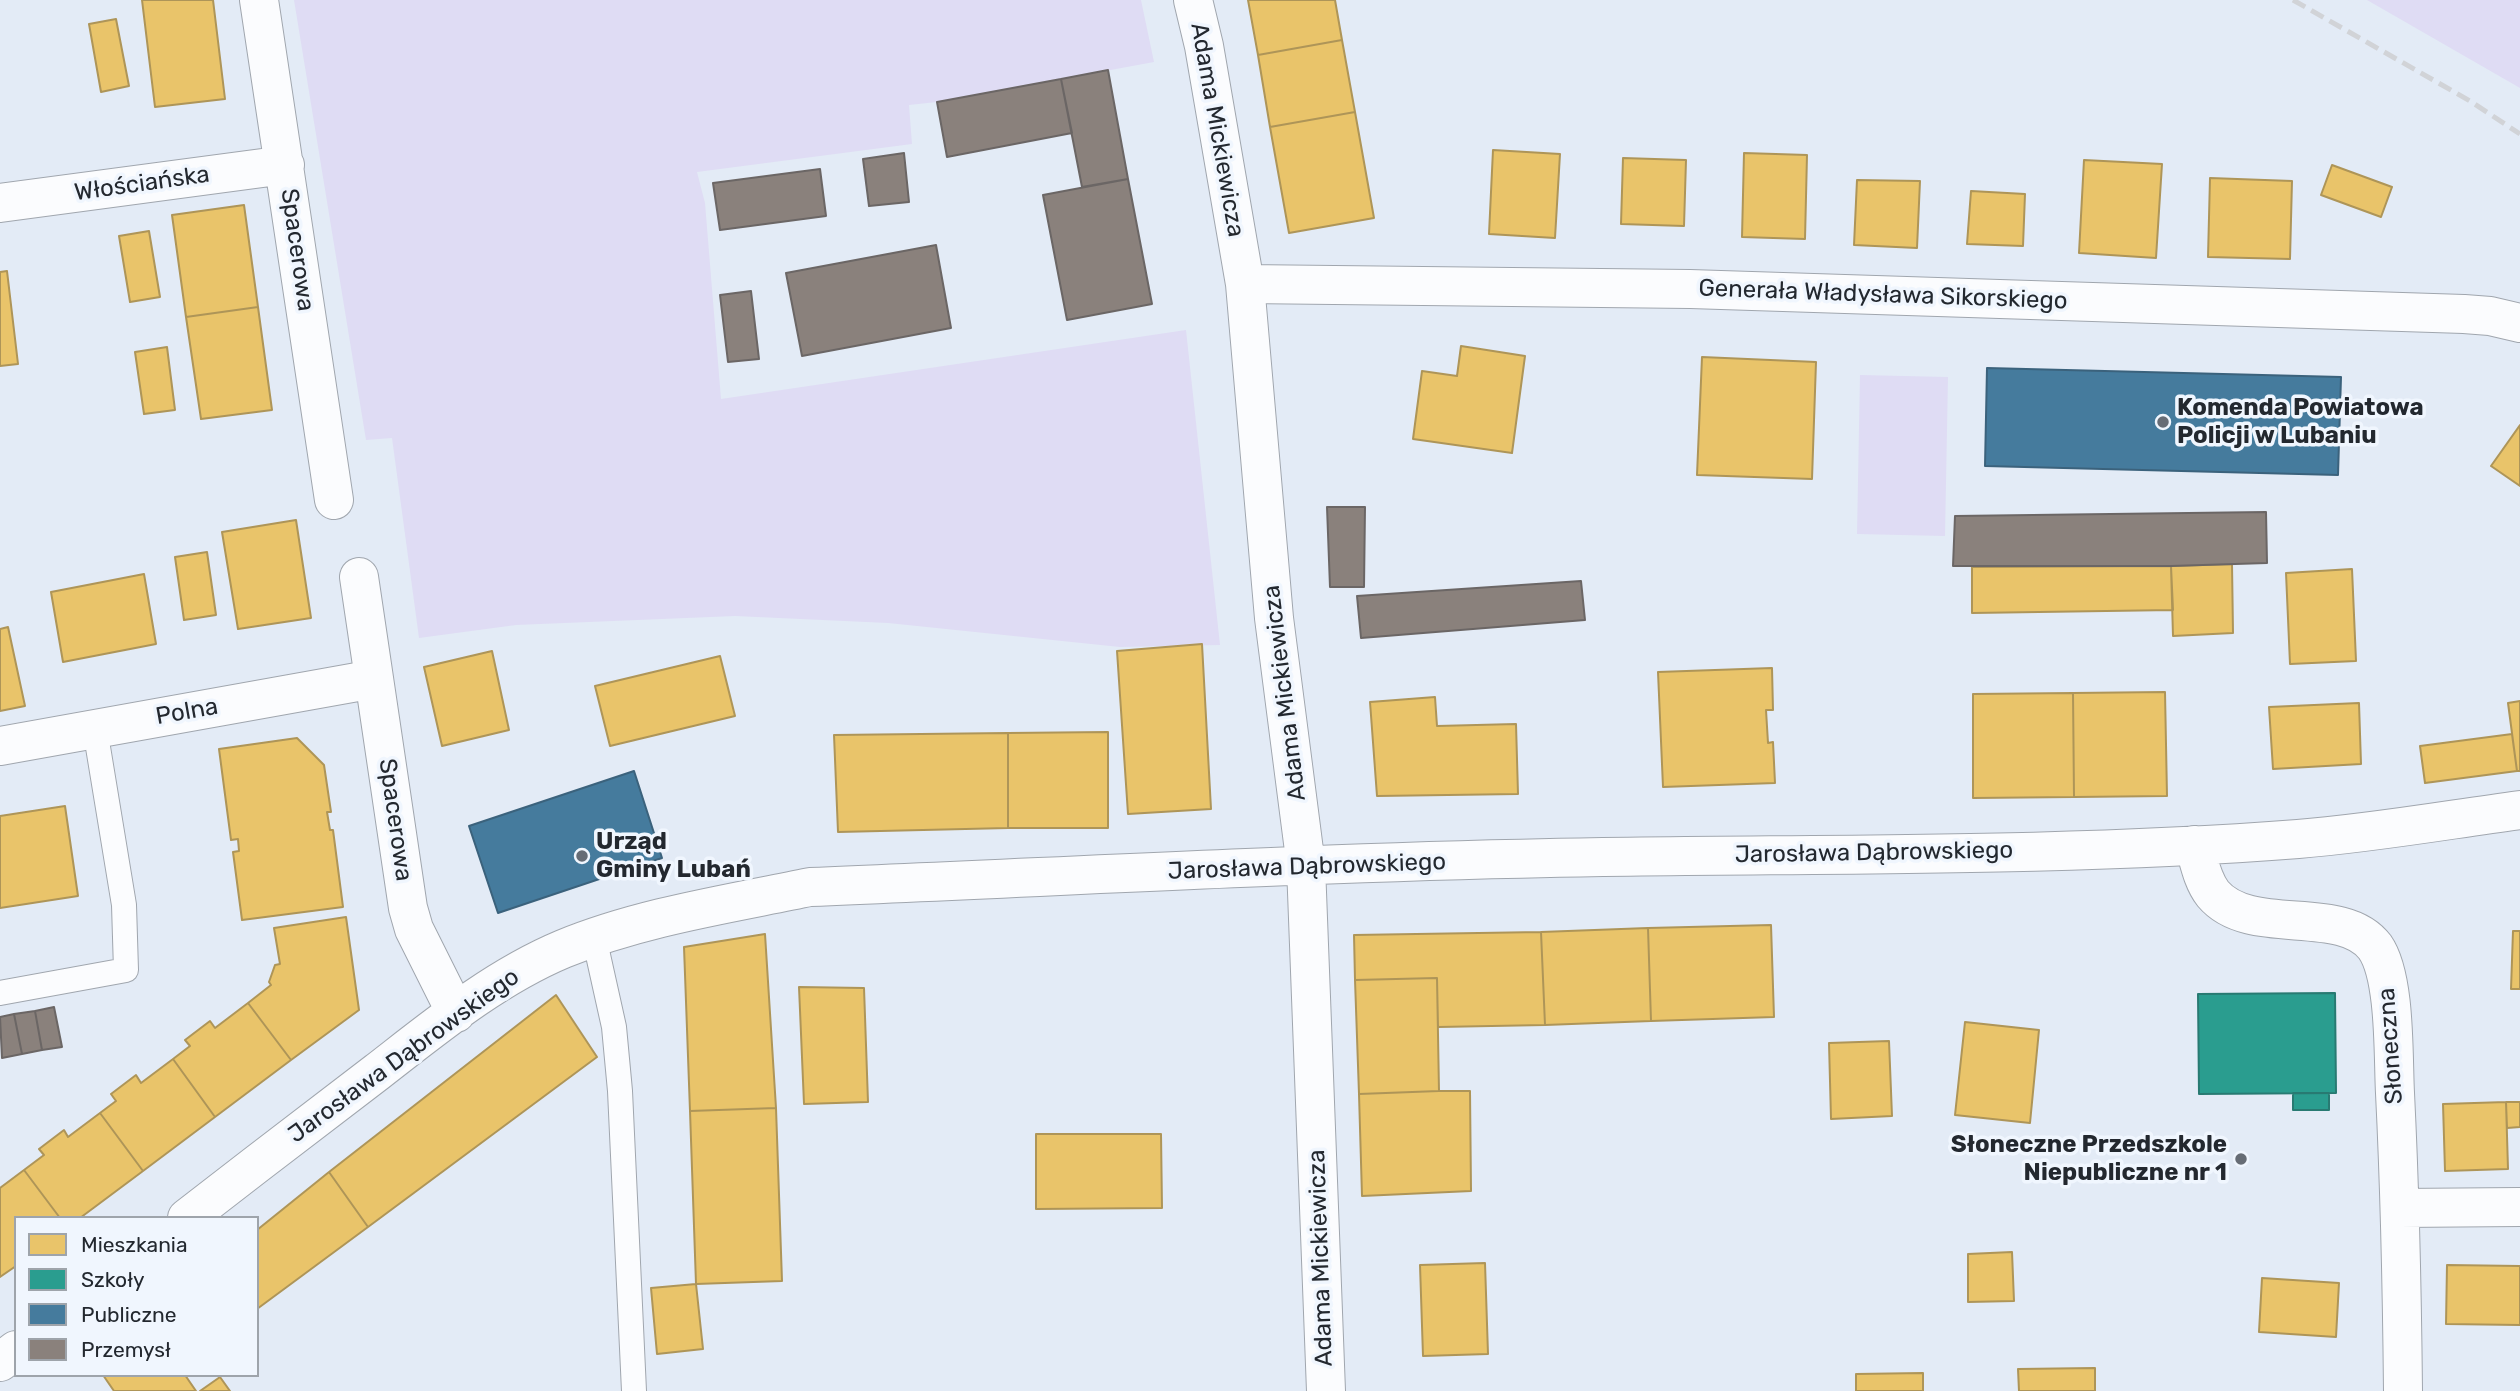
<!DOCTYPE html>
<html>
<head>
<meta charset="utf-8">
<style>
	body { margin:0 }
	#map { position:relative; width:2520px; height:1391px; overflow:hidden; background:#e3ebf6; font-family:Rubik,sans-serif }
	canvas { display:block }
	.legend { position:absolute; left:14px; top:1216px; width:245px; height:161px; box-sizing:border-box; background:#f0f6fe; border:2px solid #9ea4ab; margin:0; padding:9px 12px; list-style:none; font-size:21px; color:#23282f }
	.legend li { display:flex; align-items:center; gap:14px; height:35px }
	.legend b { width:35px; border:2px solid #9ea4ab }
</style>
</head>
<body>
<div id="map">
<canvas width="2520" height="1391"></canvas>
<ul class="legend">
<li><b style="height:19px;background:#e9c46a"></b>Mieszkania</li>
<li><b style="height:19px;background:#2a9d8f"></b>Szkoły</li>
<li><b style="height:19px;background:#457b9d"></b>Publiczne</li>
<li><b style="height:19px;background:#8a817c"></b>Przemysł</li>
</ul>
</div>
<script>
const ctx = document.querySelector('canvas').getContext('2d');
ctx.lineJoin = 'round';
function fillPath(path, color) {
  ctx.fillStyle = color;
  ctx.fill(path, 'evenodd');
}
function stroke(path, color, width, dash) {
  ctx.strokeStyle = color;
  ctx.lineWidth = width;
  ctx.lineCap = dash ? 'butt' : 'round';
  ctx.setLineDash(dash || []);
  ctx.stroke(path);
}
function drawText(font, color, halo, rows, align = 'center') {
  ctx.font = font + ' Rubik,sans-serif';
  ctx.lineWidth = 7;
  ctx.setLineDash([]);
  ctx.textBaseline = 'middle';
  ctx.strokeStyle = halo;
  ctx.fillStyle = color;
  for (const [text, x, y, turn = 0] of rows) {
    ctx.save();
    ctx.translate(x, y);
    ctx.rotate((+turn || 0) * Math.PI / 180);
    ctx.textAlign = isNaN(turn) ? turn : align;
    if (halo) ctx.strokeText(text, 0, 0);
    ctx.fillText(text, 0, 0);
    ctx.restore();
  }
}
fillPath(new Path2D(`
	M294,0H1141L1154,62L937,102L909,105L912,144L697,172L705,203L721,399L1186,330L1220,645L1120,647L888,623L735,616L516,625L419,638L392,438L366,440Z
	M2367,0H2520V88Z
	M1860,375L1948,377L1945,536L1857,534Z`), '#dfdcf4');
const homes = new Path2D(`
	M142,0H213L225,99L155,107Z
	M1248,0H1335L1342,40L1258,55Z
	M116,19L129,86L101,92L89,24Z
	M1342,40L1355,112L1270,127L1258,55Z
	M1355,112L1374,218L1289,233L1270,127Z
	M1493,150L1560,154L1555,238L1489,234Z
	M1744,153L1807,155L1805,239L1742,237Z
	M1623,158L1686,160L1684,226L1621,224Z
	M2084,160L2162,164L2156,258L2079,253Z
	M2332,165L2392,187L2381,217L2321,195Z
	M2210,178L2292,181L2290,259L2208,257Z
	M1857,180L1920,181L1917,248L1854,245Z
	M1971,191L2025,194L2023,246L1967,244Z
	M244,205L258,307L186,317L172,215Z
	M149,231L160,297L130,302L119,236Z
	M7,271L18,364L0,366V272Z
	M258,307L272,410L201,419L186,317Z
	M1461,346L1525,356L1512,453L1413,439L1422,371L1457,376Z
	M167,347L175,410L144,414L135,352Z
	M1702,357L1816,362L1812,479L1697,475Z
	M2520,425V486L2491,466Z
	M296,520L311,618L238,629L222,532Z
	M207,552L216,615L184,620L175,557Z
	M2232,564L2233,633L2173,636L2171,566Z
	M2171,566L2173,610L1972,613V567Z
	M2352,569L2356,661L2290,664L2286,573Z
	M144,574L156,644L63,662L51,592Z
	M8,627L25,706L0,711V629Z
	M1202,644L1211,809L1128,814L1117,651Z
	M492,651L509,730L442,746L424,667Z
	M720,656L735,716L610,746L595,686Z
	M1772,668L1773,710H1766L1768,743L1773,742L1775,783L1663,787L1658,672Z
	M2165,692L2167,796L2074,797L2073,693Z
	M2073,693L2074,797L1973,798V694Z
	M1435,697L1437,726L1516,724L1518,794L1377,796L1370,702Z
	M2520,701V771H2517L2508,703Z
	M2359,703L2361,764L2273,769L2269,707Z
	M1108,732V828H1008V733Z
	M1008,733V828L838,832L834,735Z
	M2512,734L2517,771L2425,783L2420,746Z
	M297,738L324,765L331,812H327L330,830H333L343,907L242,920L233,852L239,851L238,839L231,840L219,749Z
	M65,806L78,896L0,908V816Z
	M346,917L359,1010L291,1060L248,1003L271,985L269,982L275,965L280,964L274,928Z
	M1771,925L1774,1017L1651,1021L1648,928Z
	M1648,928L1651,1021L1545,1025L1541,932Z
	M2513,931H2520V989H2511Z
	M1541,932L1545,1025L1438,1027L1437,978L1355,980L1354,935Z
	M765,934L776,1108L690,1111L684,947Z
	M1437,978L1439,1091L1359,1094L1355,980Z
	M799,987L864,988L868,1102L804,1104Z
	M556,995L597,1057L368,1227L329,1172Z
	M248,1003L291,1060L215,1117L173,1059L190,1046L185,1040L210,1021L215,1028Z
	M1965,1022L2039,1030L2030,1123L1955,1115Z
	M1889,1041L1892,1116L1831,1119L1829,1043Z
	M173,1059L215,1117L143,1171L100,1113L116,1101L111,1094L136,1075L141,1083Z
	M1439,1091H1470L1471,1191L1362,1196L1359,1094Z
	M2506,1102L2508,1169L2445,1171L2443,1104Z
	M2506,1102H2520V1127L2507,1128Z
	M776,1108L782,1281L696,1284L690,1111Z
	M100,1113L143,1171L80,1218H60L24,1170L44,1155L39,1149L64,1130L68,1137Z
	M1036,1134H1161L1162,1208L1036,1209Z
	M24,1170L60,1218H16V1266L0,1277V1188Z
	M329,1172L368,1227L257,1309V1230Z
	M2012,1252L2014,1301L1968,1302V1254Z
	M1485,1263L1488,1354L1423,1356L1420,1265Z
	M2447,1265L2520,1266V1325L2446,1324Z
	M2262,1278L2339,1283L2336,1337L2259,1332Z
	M696,1284L703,1349L657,1354L651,1288Z
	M2095,1368V1391H2019L2018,1369Z
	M1923,1373V1391H1856V1374Z
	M103,1375H185L196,1391H114Z
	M220,1377L230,1391H200Z`);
fillPath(homes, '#e9c46a');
stroke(homes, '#ae9558', 2);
const schools = new Path2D(`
	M2335,993L2336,1093L2199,1094L2198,994Z
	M2293,1093H2329V1110H2293Z`);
fillPath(schools, '#2a9d8f');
stroke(schools, '#287a72', 2);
const public = new Path2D(`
	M1987,368L2341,377L2338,475L1985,466Z
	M634,771L662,858L498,913L469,826Z`);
fillPath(public, '#457b9d');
stroke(public, '#3b627c', 2);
const industry = new Path2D(`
	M1108,70L1128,179L1082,187L1061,79Z
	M1061,79L1072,133L947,157L937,102Z
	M904,153L909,202L869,206L863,159Z
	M820,169L826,216L720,230L713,183Z
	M1128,179L1152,304L1067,320L1043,195Z
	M936,245L951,328L802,356L786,273Z
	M751,291L759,359L728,362L720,295Z
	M1327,507H1365L1364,587H1330Z
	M2266,512L2267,563L2171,566H1953L1955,516Z
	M1581,581L1585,620L1361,638L1357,596Z
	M54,1007L62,1047L42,1050L35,1011Z
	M35,1011L42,1050L22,1054L14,1014Z
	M14,1014L22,1054L2,1058L0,1017Z`);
fillPath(industry, '#8a817c');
stroke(industry, '#6b6665', 2);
const service = new Path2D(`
	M594,937L614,1027L620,1091L634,1391
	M0,993L126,970L124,905L95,729`);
const minor = new Path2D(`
	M259,0L334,500
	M1193,0L1204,46L1245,284L1274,618L1306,866L1326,1391
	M0,203L285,165
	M1245,284L1690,289L2464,314L2490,316L2520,323
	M359,577L408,908L414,929L456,1013
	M0,746L374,679
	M2194,845C2199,861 2202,880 2213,894C2250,938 2342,903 2375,947C2396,977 2393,1057 2395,1093C2400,1193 2402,1292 2403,1391
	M2400,1208L2520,1207
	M187,1218C250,1169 314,1120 377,1072C435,1027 494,978 563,949C641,917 728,904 810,887C1057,877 1303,863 1550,858C1799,853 2049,858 2298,839C2373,833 2446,820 2520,810
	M0,1362L16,1350`);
stroke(service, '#a0a6ae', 26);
stroke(minor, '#a0a6ae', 40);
stroke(service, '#fbfcfe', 24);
stroke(minor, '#fbfcfe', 38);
stroke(new Path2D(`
	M2293,0L2470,101L2520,134`), '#d1d3d7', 5, [14, 7]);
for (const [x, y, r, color] of [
	[2163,422,7,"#666c75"],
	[582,856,7,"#666c75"],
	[2241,1159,7,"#666c75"]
]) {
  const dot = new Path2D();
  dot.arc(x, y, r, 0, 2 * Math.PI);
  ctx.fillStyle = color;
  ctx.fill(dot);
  stroke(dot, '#f0f6fe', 2.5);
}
drawText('24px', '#23282f', '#f0f6fe', [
	["Adama Mickiewicza",1217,130,80],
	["Włościańska",142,184,-8],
	["Spacerowa",297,250,82],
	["Generała Władysława Sikorskiego",1883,295,2],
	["Adama Mickiewicza",1285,693,-97],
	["Polna",187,712,-10],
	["Spacerowa",395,820,82],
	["Jarosława Dąbrowskiego",1874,853,-1],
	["Jarosława Dąbrowskiego",1307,867,-2],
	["Słoneczna",2391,1046,-94],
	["Jarosława Dąbrowskiego",404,1056,-36],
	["Adama Mickiewicza",1321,1258,-92]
]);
drawText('bold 24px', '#23282f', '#f0f6fe', [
	["Komenda Powiatowa",2177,408],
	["Policji w Lubaniu",2177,436],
	["Urząd",596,842],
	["Gminy Lubań",596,870],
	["Słoneczne Przedszkole",2227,1145,"right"],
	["Niepubliczne nr 1",2227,1173,"right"]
], 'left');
</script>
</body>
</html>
